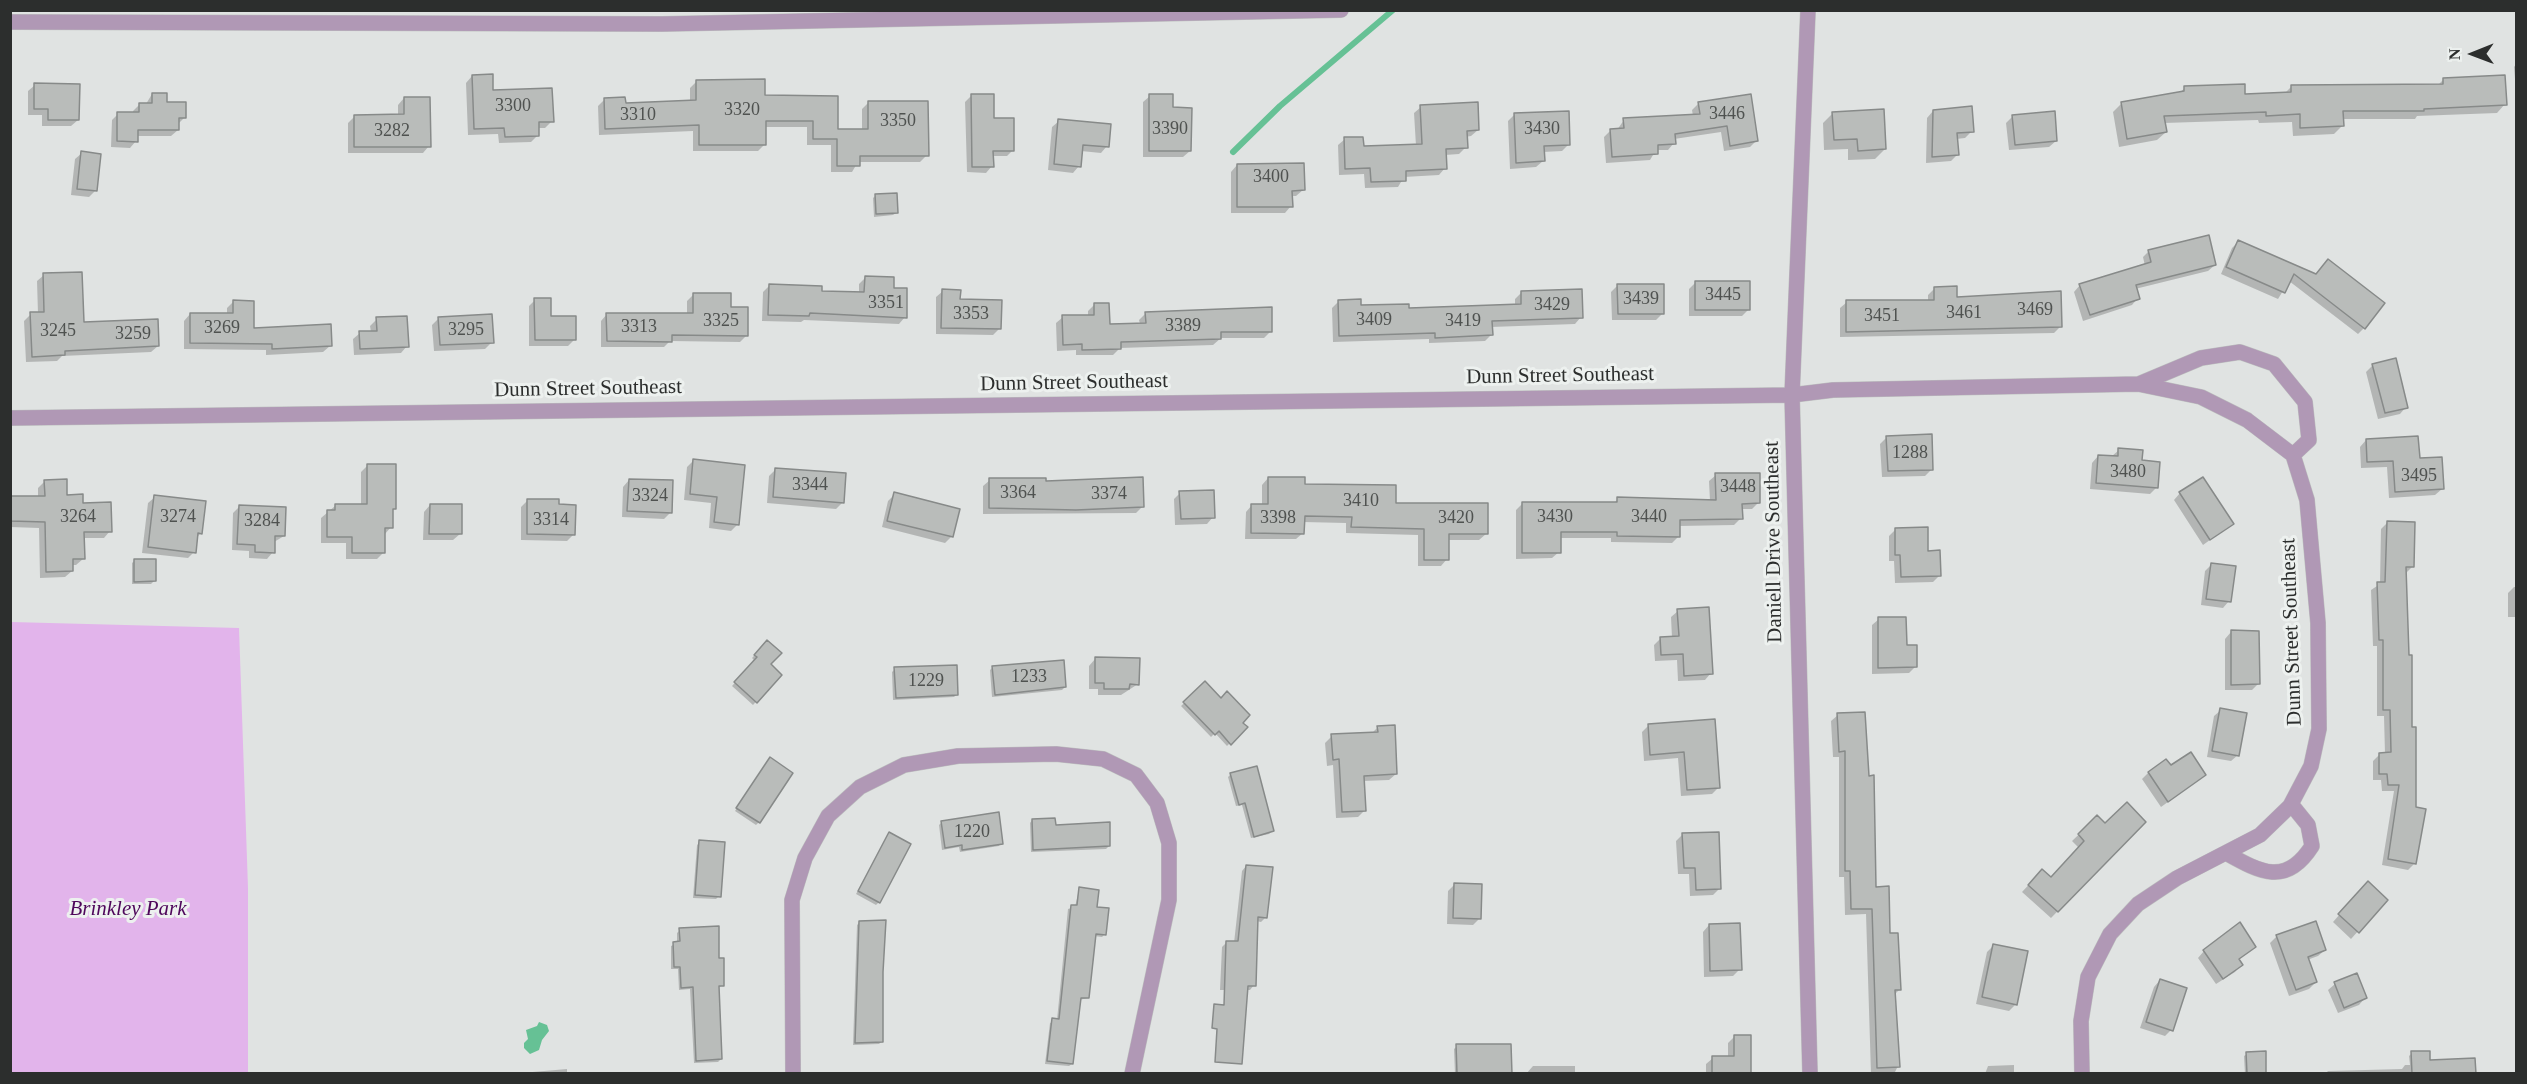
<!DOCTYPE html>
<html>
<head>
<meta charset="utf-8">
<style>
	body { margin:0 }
	#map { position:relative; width:2527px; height:1084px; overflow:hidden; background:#e0e3e2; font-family:Georgia,serif }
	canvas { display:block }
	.frame { position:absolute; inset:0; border:12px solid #2c2e2d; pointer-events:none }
	.north { position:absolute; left:2443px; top:24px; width:60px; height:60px; -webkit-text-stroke:4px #edf1ef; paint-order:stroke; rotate:269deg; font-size:16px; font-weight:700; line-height:24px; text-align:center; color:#2c2e2d }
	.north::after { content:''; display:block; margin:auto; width:21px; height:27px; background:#2c2e2d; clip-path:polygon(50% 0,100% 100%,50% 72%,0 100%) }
</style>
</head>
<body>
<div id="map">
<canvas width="2527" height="1084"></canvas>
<div class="frame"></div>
<div class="north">N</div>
</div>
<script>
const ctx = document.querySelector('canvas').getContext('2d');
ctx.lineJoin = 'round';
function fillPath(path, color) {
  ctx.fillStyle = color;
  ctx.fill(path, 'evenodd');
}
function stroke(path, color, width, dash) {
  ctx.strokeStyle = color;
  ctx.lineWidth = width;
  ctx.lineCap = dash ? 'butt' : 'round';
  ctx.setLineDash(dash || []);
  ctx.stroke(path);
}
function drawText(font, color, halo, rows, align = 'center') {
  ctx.font = font + ' Georgia,serif';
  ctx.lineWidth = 6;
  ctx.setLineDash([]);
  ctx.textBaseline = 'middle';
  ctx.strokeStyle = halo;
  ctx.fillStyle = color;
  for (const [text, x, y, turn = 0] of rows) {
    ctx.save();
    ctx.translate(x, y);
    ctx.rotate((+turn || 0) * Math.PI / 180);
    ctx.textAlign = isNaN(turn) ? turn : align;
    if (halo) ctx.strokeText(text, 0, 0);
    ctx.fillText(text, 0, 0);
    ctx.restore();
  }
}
fillPath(new Path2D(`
	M11,622L239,628L248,888V1073H11Z`), '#e2b4eb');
fillPath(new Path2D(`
	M539,1022L547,1025L549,1031L542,1040L539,1050L530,1054L524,1048V1043L528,1039L526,1030L537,1026Z`), '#66c195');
fillPath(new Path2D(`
	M2516,64V91L2514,67Z
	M472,76L492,92L552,121L545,128H537L538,135L531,142L499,143L498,134L468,135L466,83Z
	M2443,80L2505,104L2497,113L2417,116L2415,119H2342V126L2334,134L2293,136L2292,122L2259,123L2258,120L2164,123L2166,132L2157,140L2119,147L2113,112L2121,104L2179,93L2185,88L2244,95L2284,94L2292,86H2437Z
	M697,81L764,97L836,130H862V109L869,102L927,155L920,162H858L852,172H831V145H807V127H764L765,144L758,151H693V131L599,135L598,106L605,99L624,104L690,102V88Z
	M35,85L78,120L71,126H42V115H28V91Z
	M152,94L185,117L178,124V130L171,136H136V141L130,148L111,147L112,120L118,114H133V111L140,104H146Z
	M971,96L993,119L1013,150L1007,156H992V166L986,173L967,172L965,102Z
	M1150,96L1171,109L1190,151L1183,157H1143V102Z
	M404,98L429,146L423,153H348V123L355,116H398V105Z
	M1699,103L1756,141L1750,147L1724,151L1721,132L1674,139V143L1668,150H1656L1650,160L1606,163L1604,137L1611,130H1617L1624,120L1693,116L1692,110Z
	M1421,107L1478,130L1471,136L1465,137L1466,147L1459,154L1445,155V168L1439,175L1404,177L1398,187L1365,188L1364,174L1339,175L1338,145L1345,139L1362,148L1416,146L1414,113Z
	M1933,111L1972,131L1965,138L1956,139L1958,154L1951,161L1926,163L1927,118Z
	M1833,113L1885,149L1875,159L1848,160V149L1824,150L1823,123Z
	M1514,115L1569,144L1562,151L1543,152V161L1536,167L1510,169L1508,121Z
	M2013,116L2056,141L2049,147L2009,150L2006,123Z
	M1059,121L1107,146L1101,153L1081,151L1079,166L1073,173L1048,170L1052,127Z
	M82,153L96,190L89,197L71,195L75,159Z
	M1237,165L1303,190L1296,196H1291V206L1285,213H1231V172Z
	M876,195L896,213L893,215L874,217L873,198Z
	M2239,241L2315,275L2364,328L2358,334L2289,281L2278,299L2221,274L2232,248Z
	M2149,251L2215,265L2208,271L2135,289L2138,298L2132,305L2083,321L2074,292L2080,285L2145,266L2143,257Z
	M44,275L83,324L158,346L151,352L62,356L57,361L26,362L24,321L31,314H38L37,281Z
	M865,278L892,289L905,317L899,324L804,320L801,322L762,321L763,292L769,286L820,292L859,293V284Z
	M1696,282L1749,309L1742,316H1689V289Z
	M1618,285L1662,314L1656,320H1612L1611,292Z
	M1935,288L1956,299L2061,326L2054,333L1840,337V308L1847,302L1928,301V295Z
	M943,291L959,301L1000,328L993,335L936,334V297Z
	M1521,293L1581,317L1575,324L1491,327V335L1485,341L1429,343V339L1333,342L1332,308L1339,301L1359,307L1407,310L1515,305V299Z
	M694,294L729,308L747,335L740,342L670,341L664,347H601V321L607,314H687V301Z
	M535,300L549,317L574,340L568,346H529V306Z
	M233,302L253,330L330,346L323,352L266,355V350L184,349V321L190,314L227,315V308Z
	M1094,305L1108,326L1140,324L1139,320L1146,313L1270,332L1264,338H1221L1213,345L1120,348L1113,355H1076V350L1057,351L1056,323L1063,317L1088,316V311Z
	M439,318L492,342L485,349L434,351L432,325Z
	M377,319L407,346L401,353L354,355L353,339L360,333L371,332L370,326Z
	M2373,365L2406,407L2400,414L2378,419L2366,372Z
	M1887,437L1932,469L1925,476L1882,477L1880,444Z
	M2366,440L2418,460L2442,489L2435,495L2389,498L2387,467L2361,468L2360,447Z
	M2119,450L2141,461L2157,487L2150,494L2090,489L2092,463L2098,456H2112Z
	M694,460L738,524L731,531L709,528L711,503L684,500L687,467Z
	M368,465L394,509L391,512V527L385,534L384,552L377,559H346V543H321V518L335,506H361V472Z
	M776,469L843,502L836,509L767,503L769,476Z
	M1716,475L1758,503L1752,509H1741V518L1734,525L1679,526V536L1672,543L1611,542V538H1559V552L1552,558L1516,559V510L1522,504H1613L1618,499L1710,501L1709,481Z
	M1268,478L1304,486L1486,534L1479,540H1447V559L1441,566H1418V535L1346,533V523L1303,522V533L1296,539H1245L1246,512L1252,505L1262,506V485Z
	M629,480L671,512L664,519L622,517L623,487Z
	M990,480L1045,483L1142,507L1136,513L983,514V486Z
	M45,481L82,505L110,531L104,538H83V559L76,565H72V571L65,577L40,578L39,528L10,527V497L38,498V488Z
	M1180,493L1213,517L1207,524L1175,525L1174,499Z
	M2180,493L2232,524L2203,545L2174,500Z
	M895,494L952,536L945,543L882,527L888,501Z
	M155,497L201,533L196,538L194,552L188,558L142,553L148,503Z
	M528,500L557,506L574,534L567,541L521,540V507Z
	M430,505L460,534L453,540H423L424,512Z
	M239,507L284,536L274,542L273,552L267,559L249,558V551L232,550L233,513Z
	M2387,523L2412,567L2406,573L2414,864L2408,870L2382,865L2394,791H2382L2381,780H2373V761L2380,754H2385L2384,716H2377V646H2373L2371,590L2380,584L2381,529Z
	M1895,530L1927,552L1940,575L1933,582L1895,583L1894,561H1889V536Z
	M135,560L154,581L151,584H132V563Z
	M2212,564L2229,601L2223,608L2201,605L2205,571Z
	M2514,587H2516V617H2508V593Z
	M1678,611L1711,673L1705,680L1678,681L1677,660L1655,661L1654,645L1661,638H1672L1671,617Z
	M1879,619L1915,667L1909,673L1872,674V625Z
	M2231,632L2258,684L2252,690H2225V639Z
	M767,642L769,664L780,675L753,705L732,686L755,661L752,658Z
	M1095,659L1138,684L1121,695H1098V689H1089V666Z
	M993,667L1065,687L1062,690L992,697L990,670Z
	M895,669L957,694L954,697L893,700L892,672Z
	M1205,684L1246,727L1227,746L1215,733L1211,737L1181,706Z
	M2221,710L2238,755L2231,761L2207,757L2214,716Z
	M1838,715L1874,888L1888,935L1899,990L1894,995L1898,1066L1894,1074H1871L1866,914L1845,915L1844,877H1839V757H1833L1831,721Z
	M1714,720L1719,787L1712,794L1681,796L1678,758L1644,761L1642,732L1649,725Z
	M1378,727L1396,774L1389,780L1363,781L1364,811L1358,817L1336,818L1333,765L1327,766L1325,743L1332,736L1371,734Z
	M768,762L759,822L756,825L735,811Z
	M2170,767L2205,775L2161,807L2142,779L2148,773Z
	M1231,774L1272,831L1269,834L1251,838L1242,805L1236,806L1228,777Z
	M2097,817L2105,825L2144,822L2051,918L2022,892L2036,877L2051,879L2079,848L2072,841Z
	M1032,820L1054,826L1109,846L1106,849L1031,852L1030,823Z
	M942,822L1001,843L999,846L960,852L959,847L942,850L939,825Z
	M889,834L879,902L876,905L856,894Z
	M1683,834L1719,889L1713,895L1690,896L1689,874H1678L1676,841Z
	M700,842L719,896L716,899L693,898L697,845Z
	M1246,866L1266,917L1261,922L1256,921L1254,985L1250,990H1220L1222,947L1226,943H1234L1242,871Z
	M1455,884L1479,919L1473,925L1447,924L1448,891Z
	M1079,889L1095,908L1105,934L1102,937L1094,936L1088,998L1079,1000L1072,1064L1069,1066L1045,1064L1050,1023L1057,1020L1068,909L1075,907Z
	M2361,890L2386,900L2351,939L2333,922Z
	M860,922L881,972L882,1041L879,1044L853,1045L857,925Z
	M1709,925L1740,969L1733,976L1704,977L1703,932Z
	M680,930L718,959L723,985L718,988L721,1059L718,1062L694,1063L690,989L679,990L678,969H671V946L677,943V933Z
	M2277,936L2325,950L2318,956L2307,960L2316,982L2309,989L2289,996L2270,943Z
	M1993,946L2016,1004L2009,1011L1976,1004L1987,952Z
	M2254,947L2238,960L2241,965L2235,972L2216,984L2198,958L2204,951Z
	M2160,980L2171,1030L2165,1036L2140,1028L2154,987Z
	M2335,984L2365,998L2359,1005L2338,1013L2328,990Z
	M1734,1037L1749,1074H1706V1064L1713,1058H1728V1043Z
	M1457,1046L1511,1074H1455L1454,1049Z
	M2412,1053L2429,1062L2474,1074H2325L2328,1071L2402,1069L2405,1065H2410L2409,1056Z
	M2247,1054L2265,1074H2245L2244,1056Z
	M2014,1065V1074H1985L1988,1066Z
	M1533,1066H1575V1074H1526Z
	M567,1069V1074H521V1073Z`), '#0003');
stroke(new Path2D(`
	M1233,152L1280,106L1393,10`), '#66c195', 6);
const building = new Path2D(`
	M493,74V90L552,88L554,122H539V136L505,137L504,128L474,129L472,75Z
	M2505,75L2507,105L2424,109V111H2343L2344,126L2300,128V114L2266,116V112L2164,116L2167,132L2127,139L2121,102L2184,91V86L2245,84V94L2291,92V85L2443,84V78Z
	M765,79V95L838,96V129H868V101H928L929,156H860V166H837V139H813V121H766V145H699V125L605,129L604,98L625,97L626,103L696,100V80Z
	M34,83L80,84L79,120H48V109H34Z
	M152,93H167V102H186V118H179V130H138V142L117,141V112H139V103H152Z
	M971,94H994V118H1014V151H993L994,167H972Z
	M1149,94H1173V107L1192,108L1191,151H1149Z
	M1751,94L1758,141L1730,146L1727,126L1675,134L1676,144L1658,145V154L1612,157L1610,129L1624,128L1623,118L1700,114L1698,102Z
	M404,97H430L431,147H354V115L404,114Z
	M1478,102L1479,130L1467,131L1468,148L1446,149L1447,169L1406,171V181L1371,182L1370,168L1345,169L1344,137H1363L1364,146L1422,144L1420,105Z
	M1972,106L1974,132L1957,133L1959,155L1932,157L1933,110Z
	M1884,109L1886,149L1858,151L1857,139L1834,140L1832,112Z
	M1569,111L1570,145L1544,146L1545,161L1516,163L1514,113Z
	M2055,111L2057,141L2015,145L2012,115Z
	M1058,119L1111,124L1109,147L1083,145L1081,167L1054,164Z
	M81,151L101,154L97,191L77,189Z
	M1304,163L1305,190L1292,191L1293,207H1237V164Z
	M897,193L898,213L876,214L875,194Z
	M2209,235L2216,265L2136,285L2140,299L2090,315L2079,284L2151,262L2148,250Z
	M2238,240L2316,274L2328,259L2385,303L2365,329L2294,274L2285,293L2226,267Z
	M82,272L84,322L158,319L159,346L65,351V355L32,357L30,312H44L43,273Z
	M865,276L894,277V288H907V318L810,313L809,316L768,315L769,284L822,286V291L864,292Z
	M1695,281H1750V310H1695Z
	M1617,284H1664V314H1618Z
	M1957,286V297L2061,291L2062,327L1846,332V300H1934V287Z
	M942,289L961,290L960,299L1002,300L1001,329L941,328Z
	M1582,289L1583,318L1492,321L1493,335L1435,338V333L1339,336L1338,300L1361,299V305L1409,304V308L1521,304V291Z
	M693,293H731V307H748V336L672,335V342L607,341L606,313H693Z
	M534,298H551V316H576V340H535Z
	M233,300L254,301V328L331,324L332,346L272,349V344L190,343V313H233Z
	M1094,303H1109L1110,324L1146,323L1145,312L1272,307V332H1221V339L1121,342V349L1082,350V344L1063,345L1062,315H1094Z
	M492,314L494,343L440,345L438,317Z
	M407,316L409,347L360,349L359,331H377L376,317Z
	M2396,358L2408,408L2385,413L2372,364Z
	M1932,434L1933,470L1888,471L1886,436Z
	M2418,436L2420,458L2442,457L2444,489L2395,492L2393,461L2367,462L2366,439Z
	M2118,448L2143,450L2142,460L2160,462L2158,488L2096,483L2098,455L2118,456Z
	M693,459L745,465L739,525L714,522L717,497L690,494Z
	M367,464H396V509H393V528H385V553H352V537H327V510H335V504H367Z
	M775,468L846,473L844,503L773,497Z
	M1715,473H1760V503L1742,504L1743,519L1680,520V537L1617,536V532H1561V553H1522V502H1617V497L1716,500Z
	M1143,477L1144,507L1076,510L989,508V478H1046V481Z
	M1268,477H1305V484L1396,485V503H1488V534H1449V560H1424V529L1351,527L1352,517L1305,516L1304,534L1251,533V504H1268Z
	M2203,477L2234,524L2210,540L2179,492Z
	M67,479V495L83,494V503L111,502L112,532H84L85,559H73V571L46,572L45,522L10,521V496H45L44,480Z
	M629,479L673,480L672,513L627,511Z
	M1214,490L1215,518L1181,519L1179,491Z
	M894,492L960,509L953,537L887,521Z
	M154,495L206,501L202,534L198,533L196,553L148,547Z
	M527,499H559V504L576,505L575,535L527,534Z
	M430,504H462V534H429Z
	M239,505L286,507L285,536H275V553L255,552V545L237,544Z
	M2387,521L2415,522L2414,567H2406L2409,655H2412V727H2416V807L2426,809L2416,864L2388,859L2399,785H2388L2387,774H2379V753L2391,752L2390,710H2383V640H2379L2377,582H2385Z
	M1928,527V551L1940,550L1941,576L1901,577L1900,555H1895V528Z
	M134,559H156V581L134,582Z
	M2211,563L2236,566L2231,602L2206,599Z
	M1709,607L1713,674L1684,676L1683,654L1661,655L1660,637L1679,636L1677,609Z
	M1878,617H1906L1907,645H1917V667L1878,668Z
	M2231,630L2259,631L2260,684L2231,685Z
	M767,640L782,653L771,664L782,675L757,703L734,682L757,657L754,655Z
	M1095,657L1140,658L1139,685L1130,684L1129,689H1104V683H1095Z
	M1064,660L1066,687L995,695L992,666Z
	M957,665L958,695L896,698L894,667Z
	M1205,681L1221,698L1227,691L1250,715L1243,723L1248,727L1231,745L1219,731L1215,735L1183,702Z
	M2220,708L2247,713L2239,756L2212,751Z
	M1865,712L1869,776L1874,775L1876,887L1889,886L1890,933H1898L1901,990H1895L1900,1067L1877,1068L1872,909H1851L1850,871H1845V751L1839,752L1837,713Z
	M1715,719L1720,788L1687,790L1684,752L1650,755L1648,724Z
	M1395,725L1397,774L1364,776L1366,811L1342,812L1339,759L1333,760L1331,734L1378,732L1377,726Z
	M2191,752L2206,775L2168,802L2148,772L2166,759L2171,765Z
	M770,757L793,773L760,823L736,808Z
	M1257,766L1274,831L1254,837L1245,803L1239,805L1230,773Z
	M2127,802L2146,822L2058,912L2028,885L2042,869L2051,877L2084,841L2078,834L2097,815L2105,823Z
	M999,812L1003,844L962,850V845L945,848L941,821Z
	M1055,818L1056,825L1110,822V846L1033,850L1032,819Z
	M889,832L911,844L880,903L858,891Z
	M1719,832L1721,889L1696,890L1695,868H1684L1682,833Z
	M699,840L725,842L721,897L695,895Z
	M1246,865L1273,867L1267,918L1258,917L1256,986H1248L1242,1064L1215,1062L1217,1029L1212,1028L1214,1004L1224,1005L1226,941H1238Z
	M2368,881L2388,900L2359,933L2338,914Z
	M1454,883L1482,884L1481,919L1453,918Z
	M1079,887L1099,890L1097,907L1109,908L1106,935L1096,934L1089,998H1081L1073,1064L1047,1061L1052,1018L1059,1019L1071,905H1077Z
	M886,920L883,972V1042L855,1043L859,921Z
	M2316,921L2326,950L2308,957L2317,982L2296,990L2276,935Z
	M2240,922L2256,947L2239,959L2243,965L2223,979L2203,950Z
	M1740,923L1742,970L1710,971L1709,924Z
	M719,926V958H724V986H719L722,1059L696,1061L693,987L681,988L680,967H674L673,942L680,941L679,928Z
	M1993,944L2028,951L2017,1005L1982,997Z
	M2357,973L2367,998L2344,1008L2334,982Z
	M2160,979L2187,988L2173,1031L2146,1022Z
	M1734,1035H1751V1074H1712V1056H1734Z
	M1456,1044H1511L1512,1074H1457Z
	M2266,1051V1074H2247L2246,1052Z
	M2411,1051H2430V1060L2475,1058L2476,1074H2412Z`);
fillPath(building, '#b9bcba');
stroke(building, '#878a89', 1.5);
const minor = new Path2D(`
	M1808,10L1792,395L1810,1074
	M10,22L662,24L1341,10
	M2139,384L2201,358L2240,352L2274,364L2305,402L2309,440L2293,455
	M10,418L1792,395L1833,390L2138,384L2201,397L2247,420L2293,455L2307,500L2318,623L2319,729L2311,766L2290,806L2260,835L2177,878L2138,904L2110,934L2088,977L2081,1021L2082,1074
	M2226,853C2260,872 2286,887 2312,846L2308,825L2291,804
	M793,1074L792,900L805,858L828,816L860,787L904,765L958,756L1056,754L1103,759L1136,775L1157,803L1169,843V900L1132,1074`);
stroke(minor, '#bcbfbe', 16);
stroke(minor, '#b098b5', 15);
drawText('18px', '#4f5250', null, [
	["3300",513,106],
	["3320",742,110],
	["3446",1727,114],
	["3310",638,115],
	["3350",898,121],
	["3390",1170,129],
	["3430",1542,129],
	["3282",392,131],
	["3400",1271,177],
	["3445",1723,295],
	["3439",1641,299],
	["3351",886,303],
	["3429",1552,305],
	["3469",2035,310],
	["3461",1964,313],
	["3353",971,314],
	["3451",1882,316],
	["3409",1374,320],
	["3325",721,321],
	["3419",1463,321],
	["3389",1183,326],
	["3313",639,327],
	["3269",222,328],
	["3295",466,330],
	["3245",58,331],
	["3259",133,334],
	["1288",1910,453],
	["3480",2128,472],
	["3495",2419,476],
	["3344",810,485],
	["3448",1738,487],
	["3364",1018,493],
	["3374",1109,494],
	["3324",650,496],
	["3410",1361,501],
	["3264",78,517],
	["3274",178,517],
	["3430",1555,517],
	["3440",1649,517],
	["3398",1278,518],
	["3420",1456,518],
	["3314",551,520],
	["3284",262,521],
	["1233",1029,677],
	["1229",926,681],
	["1220",972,832]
]);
drawText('21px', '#2c2e2d', '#edf1ef', [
	["Dunn Street Southeast",1560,376,-1],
	["Dunn Street Southeast",1074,383,-1],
	["Dunn Street Southeast",588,389,-1],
	["Daniell Drive Southeast",1774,542,-91],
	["Dunn Street Southeast",2292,632,-92]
]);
drawText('italic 21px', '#4e075b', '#edf1ef', [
	["Brinkley Park",128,909]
]);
</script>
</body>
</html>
